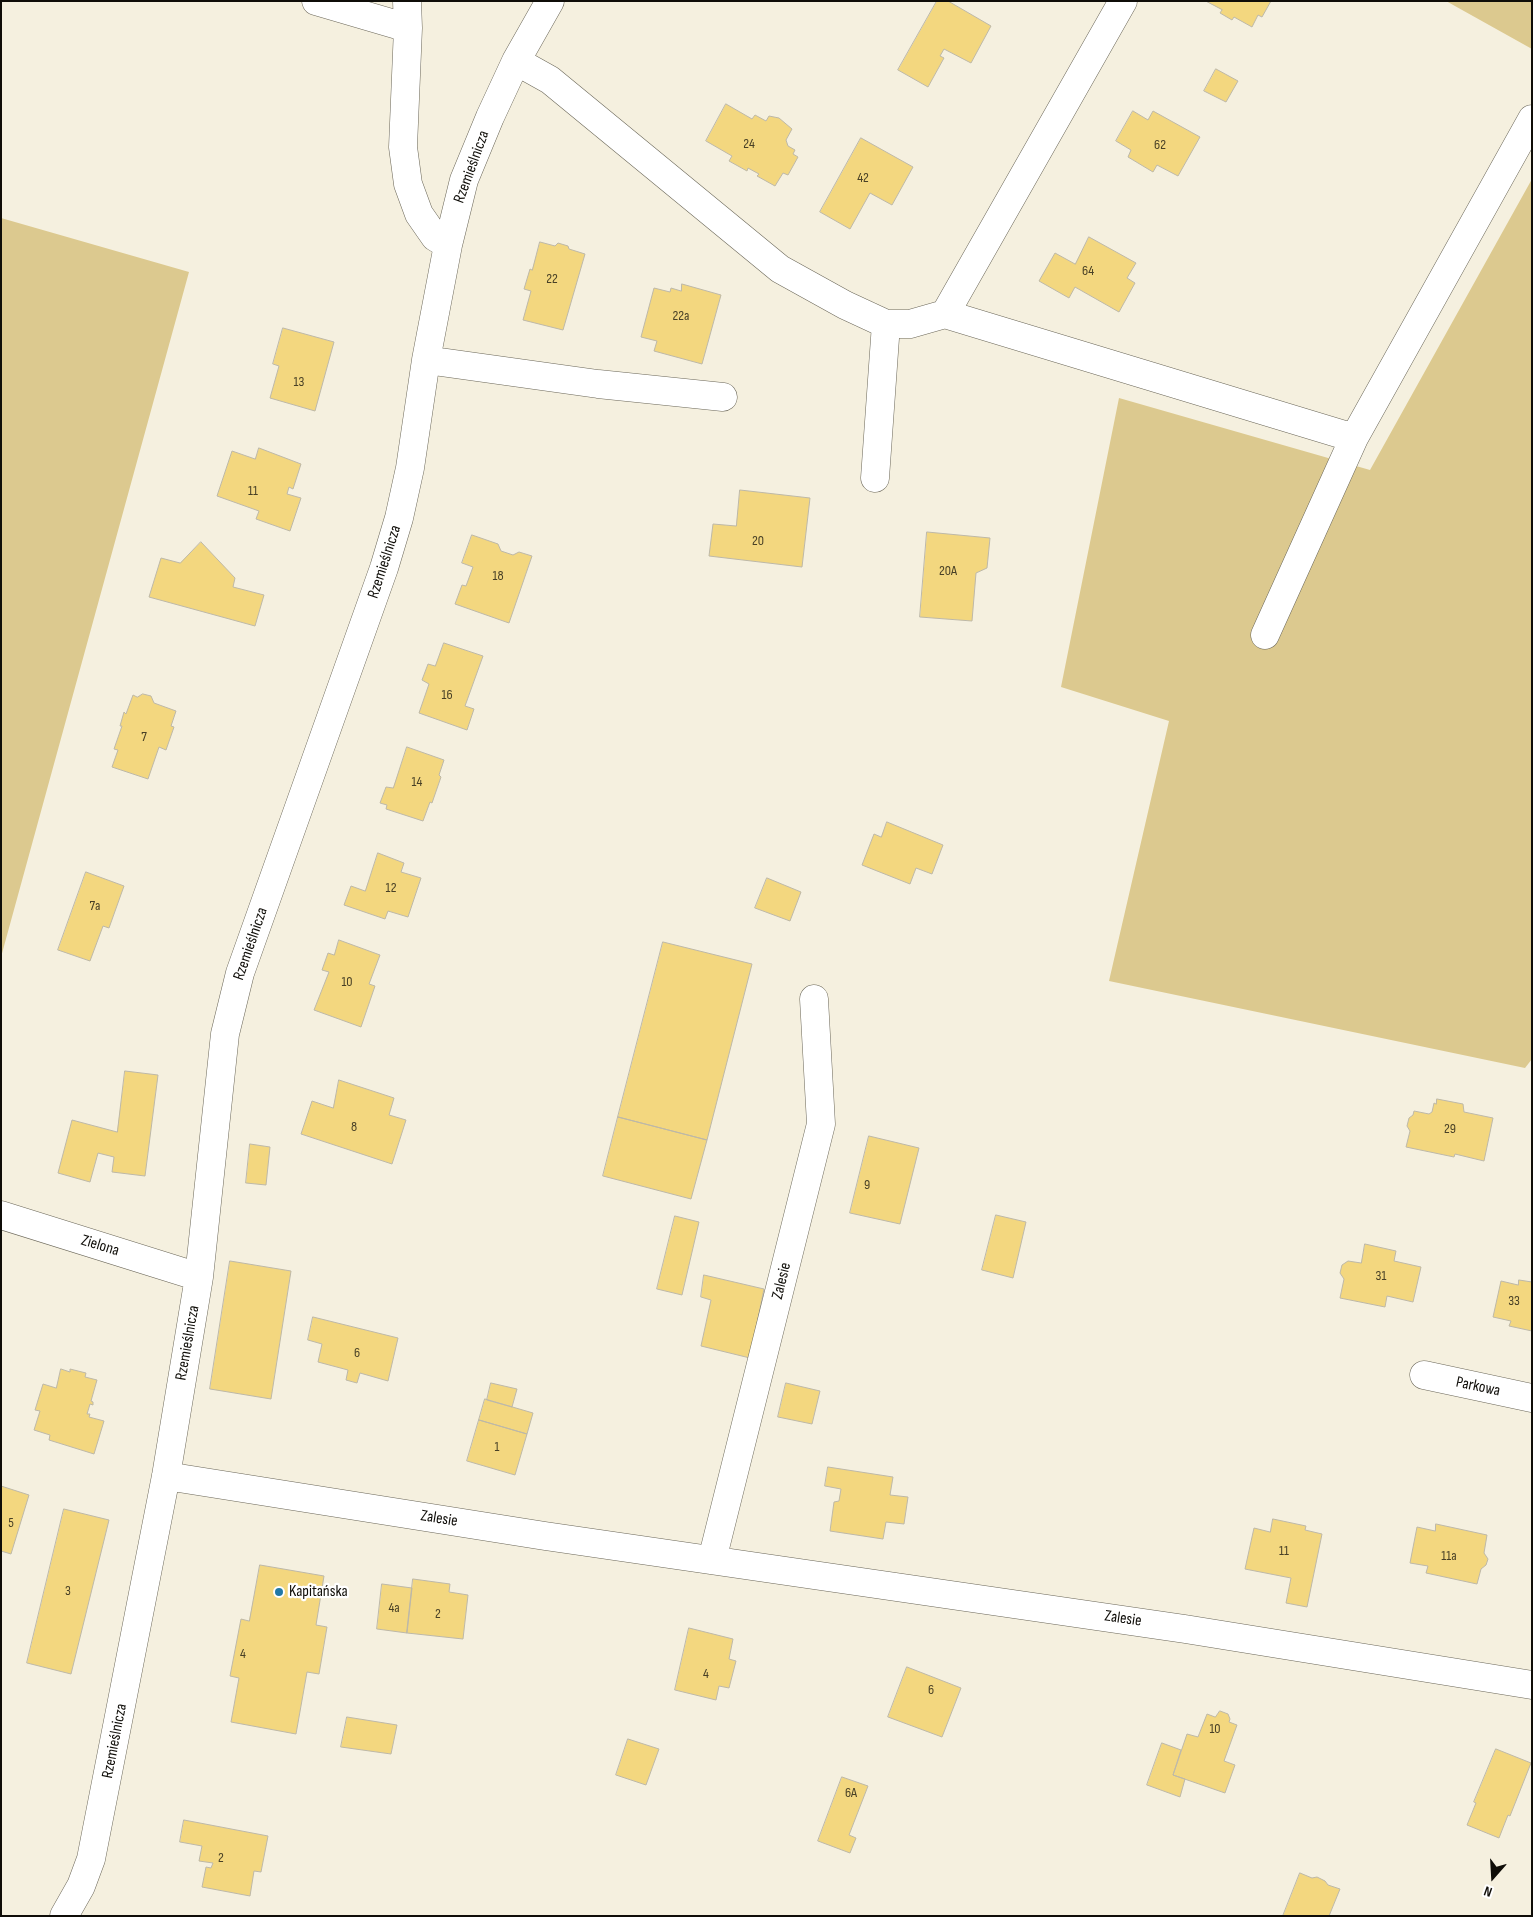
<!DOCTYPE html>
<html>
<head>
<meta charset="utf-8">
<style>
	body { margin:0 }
	#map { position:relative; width:1533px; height:1917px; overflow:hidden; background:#f5f0df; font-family:"Sofia Sans Condensed",sans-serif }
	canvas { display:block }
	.frame { position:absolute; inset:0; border:2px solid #0f0d08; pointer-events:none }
	.north { position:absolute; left:1468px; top:1852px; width:50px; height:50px; -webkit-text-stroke:4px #fff; paint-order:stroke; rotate:199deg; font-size:14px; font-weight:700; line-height:20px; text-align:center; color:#0f0d08 }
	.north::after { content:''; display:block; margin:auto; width:18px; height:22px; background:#0f0d08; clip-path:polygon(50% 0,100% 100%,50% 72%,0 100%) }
</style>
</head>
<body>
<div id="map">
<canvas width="1533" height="1917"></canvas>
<div class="frame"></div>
<div class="north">N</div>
</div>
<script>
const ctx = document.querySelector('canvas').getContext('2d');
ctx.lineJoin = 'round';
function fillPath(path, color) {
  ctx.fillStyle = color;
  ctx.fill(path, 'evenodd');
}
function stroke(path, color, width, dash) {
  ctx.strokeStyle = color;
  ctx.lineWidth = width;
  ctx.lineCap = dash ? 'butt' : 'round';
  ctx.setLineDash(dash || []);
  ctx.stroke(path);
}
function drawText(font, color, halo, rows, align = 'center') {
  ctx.font = font + ' "Sofia Sans Condensed",sans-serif';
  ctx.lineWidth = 4.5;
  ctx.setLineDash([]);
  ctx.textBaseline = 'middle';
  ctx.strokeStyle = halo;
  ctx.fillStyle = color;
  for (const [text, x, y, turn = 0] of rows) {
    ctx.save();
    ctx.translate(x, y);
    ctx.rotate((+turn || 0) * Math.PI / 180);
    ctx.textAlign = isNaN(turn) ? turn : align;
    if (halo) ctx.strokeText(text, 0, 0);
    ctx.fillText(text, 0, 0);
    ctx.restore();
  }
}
fillPath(new Path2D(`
	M1446,1H1532V49Z
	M1532,179V1059L1525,1068L1109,981L1169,721L1061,687L1119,398L1370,470Z
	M1,218L189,272L1,957Z`), '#dcc98f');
const building = new Path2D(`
	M937,1H948L991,26L971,63L944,49L940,56L944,58L928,87L898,70Z
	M1206,1H1271L1262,17L1258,15L1252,27L1234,17L1232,20L1220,13L1222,10Z
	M1216,69L1238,81L1226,102L1204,91Z
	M726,104L752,119L755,115L766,121L769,116L779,118L792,129L786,140L788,146L795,150L793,154L798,157L788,175L783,173L775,186L757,176L759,174L748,168L747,171L729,161L732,156L706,141Z
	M1133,111L1148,120L1153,111L1200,137L1178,176L1157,165L1153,172L1128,157L1131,150L1116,141Z
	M861,138L913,167L892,205L870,193L850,229L820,212Z
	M1089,237L1136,263L1127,278L1135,283L1119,312L1075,287L1069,298L1039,281L1055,253L1075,264Z
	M540,242L555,246L558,243L568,246L569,249L585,254L563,330L523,320L531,291L524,289L530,269L532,270Z
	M682,284L721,295L702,364L654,351L657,341L641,337L654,288L670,292L671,288L681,291Z
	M283,328L334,342L315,411L270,398L279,366L273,364Z
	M259,448L301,464L293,489L289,487L287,494L301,498L290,531L256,519L259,511L217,496L232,451L255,459Z
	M740,490L810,498L802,567L709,556L713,524L736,526Z
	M927,532L990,538L987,568L976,573L972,621L920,617Z
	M472,535L498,544L501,551L513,555L519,552L532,556L509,623L455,604L462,585L466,586L473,567L462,563Z
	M201,542L235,578L233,587L264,595L255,626L149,597L161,558L180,563Z
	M444,643L483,656L465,706L474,709L467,730L419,713L429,684L422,680L428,664L435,666Z
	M143,694L151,696L154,703L176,711L171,726L174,727L166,750L159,747L148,779L112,767L118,750L114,749L122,726H120L124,712L126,714L133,695L137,697Z
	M407,747L444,760L439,775L441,777L432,803L430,802L423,821L386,809L387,805L380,803L386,787L393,788Z
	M887,822L943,845L932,874L916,868L910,884L862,865L874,834L881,837Z
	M378,853L404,863L401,872L421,878L408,917L388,911L385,919L344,905L351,886L365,891Z
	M86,872L124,886L109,928L103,926L90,961L58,950Z
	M767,878L801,892L790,921L755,908Z
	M339,940L380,955L369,984L375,986L361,1027L314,1010L329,972L322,970L328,953L334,955Z
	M663,942L752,964L707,1140L618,1117Z
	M125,1071L158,1075L145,1176L112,1172L114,1157L98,1153L90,1182L58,1173L72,1120L117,1132Z
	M339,1080L394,1098L389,1115L406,1120L392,1164L301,1134L312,1101L333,1108Z
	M1437,1099L1463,1104L1464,1112L1493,1118L1484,1161L1455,1154L1454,1157L1406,1147L1410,1131L1407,1126L1409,1118L1413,1115L1414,1111L1429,1114L1432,1112L1434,1103L1436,1104Z
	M618,1117L707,1140L691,1199L603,1176Z
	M869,1136L919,1148L900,1224L850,1213Z
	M250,1144L270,1147L266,1185L246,1183Z
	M996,1215L1026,1222L1013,1278L982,1270Z
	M675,1216L699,1222L682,1295L657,1289Z
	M1365,1244L1396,1251L1394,1261L1421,1267L1413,1302L1387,1296L1385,1307L1340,1298L1344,1279L1340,1273L1342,1265L1348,1261L1361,1263Z
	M230,1261L291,1271L271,1399L210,1389Z
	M704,1275L764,1289L750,1358L701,1346L711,1300L701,1297Z
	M1519,1280L1532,1282V1331L1509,1326L1511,1321L1493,1317L1501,1281L1518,1285Z
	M313,1317L398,1338L388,1381L360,1373L357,1383L346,1380L348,1370L318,1362L322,1344L308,1340Z
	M61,1369L70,1372V1369L86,1373L85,1377L97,1380L91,1401L93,1402V1405L90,1404L87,1414H90L89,1417L104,1421L94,1454L49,1440L50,1435L34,1430L40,1411L35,1410L43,1384L56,1388Z
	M491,1383L517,1389L512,1407L487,1400Z
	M786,1383L820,1391L812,1424L778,1417Z
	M485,1399L533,1413L527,1434L479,1420Z
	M479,1420L527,1434L515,1475L467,1461Z
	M828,1467L893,1477L890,1495L908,1497L904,1524L886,1522L883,1539L830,1531L834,1502L839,1501L841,1489L825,1486Z
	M1,1486L29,1495L11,1554L1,1551Z
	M64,1509L109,1520L71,1674L27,1663Z
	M1273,1519L1306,1526L1305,1530L1322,1534L1307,1607L1286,1603L1291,1578L1245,1569L1254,1528L1270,1532Z
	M1436,1524L1487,1535L1484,1553L1488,1559L1486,1565L1481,1569L1477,1584L1426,1573L1428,1566L1410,1563L1417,1527L1435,1531Z
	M260,1565L324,1576L316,1625L327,1627L319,1674L307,1672L296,1734L231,1722L239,1678L230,1676L241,1619L249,1621Z
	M413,1579L450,1584L449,1592L468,1595L463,1639L407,1633Z
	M382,1584L412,1588L407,1633L377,1629Z
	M689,1628L733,1639L729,1659L736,1661L729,1688L719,1686L716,1700L675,1690Z
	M907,1667L961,1688L942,1737L888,1717Z
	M1220,1711L1228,1714L1230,1719L1229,1722L1237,1725L1224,1761L1235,1765L1225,1793L1173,1775L1187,1734L1198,1737L1207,1714L1215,1717Z
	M347,1717L397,1725L391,1754L341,1747Z
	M628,1739L659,1749L646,1785L616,1775Z
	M1162,1743L1181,1750L1173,1775L1185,1779L1180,1797L1147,1785Z
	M1496,1749L1531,1763L1510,1816L1508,1815L1499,1838L1467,1825L1476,1803L1474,1802Z
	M842,1777L868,1786L849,1835L856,1838L850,1853L818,1841Z
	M184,1820L268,1836L261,1872L254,1871L250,1896L202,1887L206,1867L211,1868L213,1863L199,1861L202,1846L180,1842Z
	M1300,1873L1312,1878L1317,1877L1325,1881L1328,1885L1340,1889L1329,1916H1283Z`);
fillPath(building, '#f3d77f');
stroke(building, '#bdb8a8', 1);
const minor = new Path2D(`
	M316,1L408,28
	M407,1L408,28L403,147L408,184L419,214L435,237L448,245
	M516,61L550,80L780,269L845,305L886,324H910L945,314L1123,1
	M945,314L1354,438L1532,119
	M426,360L598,384L723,397
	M875,478L886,324
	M1265,635L1354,438
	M1,1215L199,1277
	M1424,1375L1532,1398
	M166,1476L545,1536L1185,1629L1532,1685
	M712,1560L821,1124L814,999
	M64,1916L81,1886L91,1859L166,1476L199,1277L225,1034L240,973L384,568L399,518L410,468L426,360L448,245L464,180L490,117L516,61L550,1`);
stroke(minor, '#6b6759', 29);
stroke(minor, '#fff', 28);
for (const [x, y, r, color] of [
	[279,1592,5,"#2078a7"]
]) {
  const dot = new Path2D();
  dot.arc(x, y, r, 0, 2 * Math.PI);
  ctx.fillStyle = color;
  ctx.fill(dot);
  stroke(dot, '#fff', 2);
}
drawText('14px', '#484026', null, [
	["24",749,144],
	["62",1160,145],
	["42",863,178],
	["64",1088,271],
	["22",552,279],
	["22a",681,316],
	["13",299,382],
	["11",253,491],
	["20",758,541],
	["20A",948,571],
	["18",498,576],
	["16",447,695],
	["7",144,737],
	["14",417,782],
	["12",391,888],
	["7a",95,906],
	["10",347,982],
	["8",354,1127],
	["29",1450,1129],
	["9",867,1185],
	["31",1381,1276],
	["33",1514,1301],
	["6",357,1353],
	["1",497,1447],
	["5",11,1523],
	["11",1284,1551],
	["11a",1449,1556],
	["3",68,1591],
	["4a",394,1608],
	["2",438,1614],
	["4",243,1654],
	["4",706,1674],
	["6",931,1690],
	["10",1215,1729],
	["6A",851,1793],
	["2",221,1858]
]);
drawText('16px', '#0f0d08', '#fff', [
	["Rzemieślnicza",472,167,-70],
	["Rzemieślnicza",385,562,-72],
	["Rzemieślnicza",251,944,-71],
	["Zielona",100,1246,17],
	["Zalesie",782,1281,-76],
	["Rzemieślnicza",188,1343,-80],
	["Parkowa",1478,1387,12],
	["Zalesie",439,1519,9],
	["Zalesie",1123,1619,8],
	["Rzemieślnicza",115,1741,-79]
]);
drawText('16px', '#0f0d08', '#fff', [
	["Kapitańska",289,1592]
], 'left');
</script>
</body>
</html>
